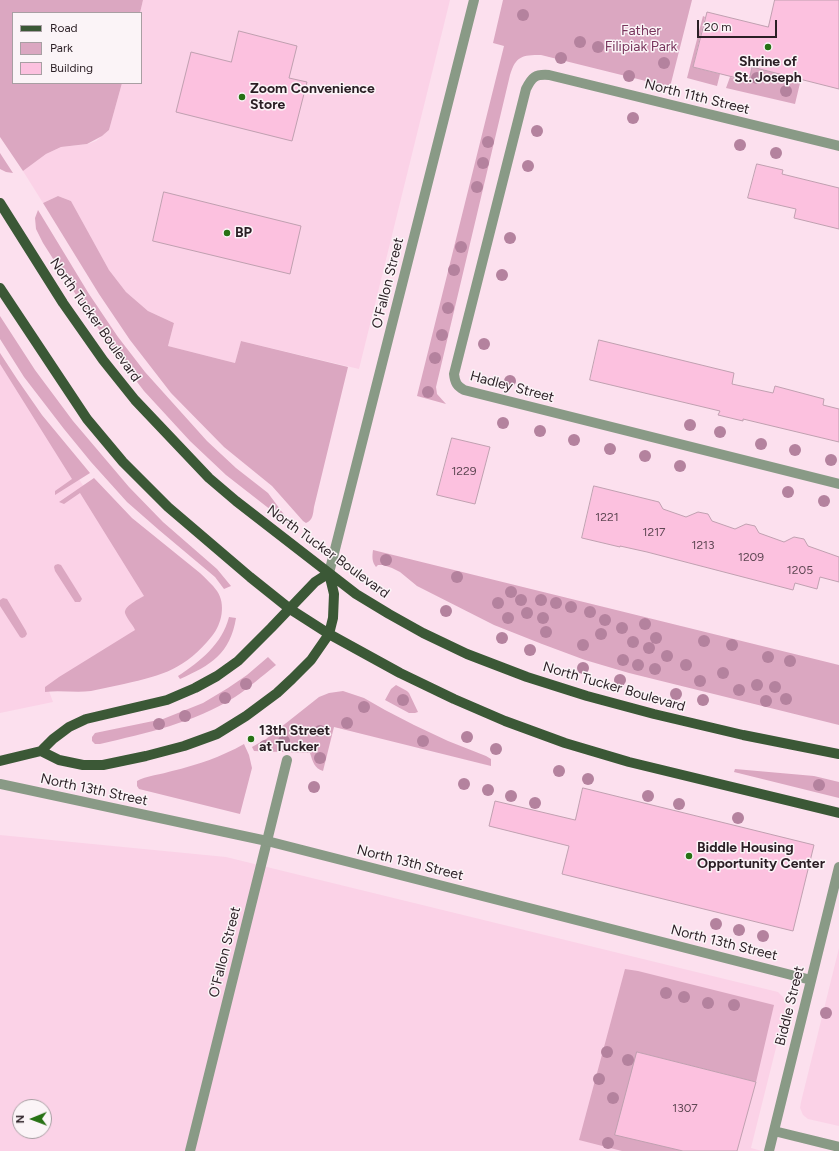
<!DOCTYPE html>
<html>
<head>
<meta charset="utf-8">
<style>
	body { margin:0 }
	#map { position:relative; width:839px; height:1151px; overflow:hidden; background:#fce0ee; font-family:Figtree,sans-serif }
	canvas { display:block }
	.legend { position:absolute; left:12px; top:12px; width:130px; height:72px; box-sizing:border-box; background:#fbf4f7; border:1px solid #a89fa3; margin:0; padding:5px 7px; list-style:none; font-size:12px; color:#2b1f25 }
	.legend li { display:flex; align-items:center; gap:8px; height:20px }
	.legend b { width:20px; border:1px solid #a89fa3 }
	.north { position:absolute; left:12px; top:1099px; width:40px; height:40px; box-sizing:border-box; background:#fbf4f7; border:1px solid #a89fa3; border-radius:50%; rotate:269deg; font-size:11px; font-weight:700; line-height:16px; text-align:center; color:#2b1f25 }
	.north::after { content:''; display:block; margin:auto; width:14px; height:18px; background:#277114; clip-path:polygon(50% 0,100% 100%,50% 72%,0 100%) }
	.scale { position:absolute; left:697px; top:20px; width:80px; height:18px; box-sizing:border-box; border:2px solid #2b1f25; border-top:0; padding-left:5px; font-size:12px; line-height:14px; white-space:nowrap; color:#2b1f25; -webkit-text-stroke:3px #fbf4f7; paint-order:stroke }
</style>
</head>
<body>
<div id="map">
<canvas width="839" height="1151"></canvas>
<ul class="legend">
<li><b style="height:5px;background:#3b5836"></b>Road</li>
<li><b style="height:11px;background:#dba7c1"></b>Park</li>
<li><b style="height:11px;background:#fcc1df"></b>Building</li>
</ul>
<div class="north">N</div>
<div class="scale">20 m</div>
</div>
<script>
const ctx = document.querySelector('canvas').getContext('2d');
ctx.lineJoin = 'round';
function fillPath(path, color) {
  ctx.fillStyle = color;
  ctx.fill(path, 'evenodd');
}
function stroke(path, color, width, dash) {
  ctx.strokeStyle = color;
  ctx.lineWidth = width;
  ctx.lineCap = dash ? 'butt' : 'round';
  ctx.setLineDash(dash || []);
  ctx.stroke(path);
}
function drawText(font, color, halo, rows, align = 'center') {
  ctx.font = font + ' Figtree,sans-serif';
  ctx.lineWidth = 3;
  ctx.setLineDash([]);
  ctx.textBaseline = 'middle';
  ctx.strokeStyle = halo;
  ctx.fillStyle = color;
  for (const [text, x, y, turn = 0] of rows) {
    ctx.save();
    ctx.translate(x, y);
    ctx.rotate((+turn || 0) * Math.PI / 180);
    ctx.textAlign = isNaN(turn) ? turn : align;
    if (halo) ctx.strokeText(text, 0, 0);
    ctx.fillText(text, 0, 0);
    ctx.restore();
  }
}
fillPath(new Path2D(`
	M143,0H450L359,369L241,341L235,363L168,346L174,323L148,311L126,292L109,270L71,201L58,196L43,203L23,171L46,154L61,147L88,144L96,141L109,130L122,83H141V13H140Z
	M0,353L166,618L49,691L53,702L0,713Z
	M0,835L226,857L778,992L783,997L786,1004L785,1012L751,1148L762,1151H0ZM20,1107H44V1131H20Z
	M839,948V1126L808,1119L803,1115L800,1108L801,1102Z`), '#fbd2e7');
fillPath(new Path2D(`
	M0,0H143L140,13H13V83H122L109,130L102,136L87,144L61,147L46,154L23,171L0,137Z
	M503,0H692L670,87L541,55C522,55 516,56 510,75L436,387L437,394L446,404L417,396L504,46L493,43Z
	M703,16L705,17L693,67L720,74L717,86L687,78Z
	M752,67L801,79L795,104L726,88L730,77L749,81Z
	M0,153L13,173L6,172L0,169Z
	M58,196L71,201L109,270L126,292L148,311L174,323L168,346L235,363L241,341L348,367L314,507C313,514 313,520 306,523L303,521L272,486L224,447L171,393L130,340L99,294L43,203Z
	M38,210L89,294L118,337L145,372L207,441L236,468L268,493L294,528L226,475L190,441L144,391L109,345L78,298L43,243L36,229L35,218Z
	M0,316L35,370L73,421L129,487L163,522L217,569L231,586L224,589L215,577L159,530L127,502L91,462L64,429L24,377L0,339Z
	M0,353L17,379L42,415L90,473L55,495V491L72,479L0,364Z
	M94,478L132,518L200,573C206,579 212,584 217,591C226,604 222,624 212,636C185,669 164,675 124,684C113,686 102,689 91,691C76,693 60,690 45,692V687L59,677L135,630C133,625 127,619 125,613C124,606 139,599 144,596L80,493L64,504L59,502Z
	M373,550L839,665V725L629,673L585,660L542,644L494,625L417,586L400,572L392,568L383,565H378L376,567C372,562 372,557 373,550Z
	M58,564L61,565L81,597L82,599L80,602H75L55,571L54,567L55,565Z
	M3,598L7,599L26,631L27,634L25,637L22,638L20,637L0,606V600Z
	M229,617L236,618C230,654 211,665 180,679L178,676C201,661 222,644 229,617Z
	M268,657L276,665C262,676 249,688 235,697C194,723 146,733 100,744H95L92,741V737L95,733L163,719L203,703L228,688L247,675Z
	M396,685L407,691L409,693L418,712L415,713H409L385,700L391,689Z
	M343,691L364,698L385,710L414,725L448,741L486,756L491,759V766L334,727L323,771C314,768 313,762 310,753L254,751L252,747L266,739L319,697L329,693Z
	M244,744L249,755L252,768L240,814L139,789L137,786V781C145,776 163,774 172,771C197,765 221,757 244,744Z
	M735,769L814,776L839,782V798L734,772Z
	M625,969L638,971L774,1005L756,1082L637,1052L615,1134L683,1151H622L579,1140Z`), '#dba7c1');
const building = new Path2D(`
	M775,0H839V89L752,67L749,81L693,67L707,12L768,27Z
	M239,31L297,46L289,78L307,82L292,141L176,112L191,52L231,62Z
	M757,164L783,170L782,174L839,188V229L794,218L796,209L748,198Z
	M164,192L301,226L290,274L153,241Z
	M599,340L734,373L732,384L773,393L775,386L824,399L823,405L839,409V442L743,419V421L718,415L720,411L590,380Z
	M452,438L490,447L475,504L437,495Z
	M594,486L659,502L663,509L686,517L698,512L708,514L712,521L735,529L746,524L755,526L759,533L784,542L794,537L804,539L808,546L839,557V582L820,577L817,589L795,583L793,590L647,552L620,546V547L582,538Z
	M583,788L814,845L793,931L562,874L569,846L489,826L495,801L575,820Z
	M637,1052L756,1082L737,1151H683L615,1135Z`);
fillPath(building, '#fcc1df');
stroke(building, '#c0a0b0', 1);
stroke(new Path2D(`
	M190,1151L267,841`), '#899a86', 10);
stroke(new Path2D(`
	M839,146L549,75C535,74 532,77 526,89L454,374C455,383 457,386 464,390L839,484
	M329,573L474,0
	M0,784L267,841L811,980
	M267,841L287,760
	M774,1131L839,1147
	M769,1151L839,867`), '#899a86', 10);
stroke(new Path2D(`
	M0,203L63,303L103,360L135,400L209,478L236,501L356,594L389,614L423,633L467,654L527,677L587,696L654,714L743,735L839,754
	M0,288L87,419L123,462L168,507L250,577L290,609L329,634L400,673L454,699L505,721L565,743L629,762L839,813
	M41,751L59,760L83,765H103L146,756L184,746L217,734L246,716L277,693L292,679L311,660L329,634L333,618L334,594L329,573
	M0,761L41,751L53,739L69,727L86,719L167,700L195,688L217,676L238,661L271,628L315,582L329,573`), '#3b5836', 10);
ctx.fillStyle = '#b4829e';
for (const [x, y] of [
	[523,15],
	[580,42],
	[598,47],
	[561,58],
	[664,63],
	[629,76],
	[757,78],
	[786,91],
	[633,118],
	[537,131],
	[488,142],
	[740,145],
	[776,153],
	[483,163],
	[528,166],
	[477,187],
	[510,238],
	[461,247],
	[454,270],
	[502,275],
	[448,308],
	[442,335],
	[484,344],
	[435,358],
	[510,381],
	[428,392],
	[503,423],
	[690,425],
	[540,431],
	[720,432],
	[574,440],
	[761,444],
	[610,449],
	[795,450],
	[645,456],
	[831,460],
	[680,466],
	[788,492],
	[824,501],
	[386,560],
	[457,577],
	[511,592],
	[521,600],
	[541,600],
	[498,603],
	[556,603],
	[571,607],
	[446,611],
	[590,612],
	[527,613],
	[508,618],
	[543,618],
	[605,620],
	[645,624],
	[622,628],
	[546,632],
	[601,634],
	[502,638],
	[656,638],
	[704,641],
	[633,642],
	[583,645],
	[732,645],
	[649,648],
	[530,650],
	[667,656],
	[768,657],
	[623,660],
	[790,661],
	[638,665],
	[686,665],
	[583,668],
	[655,669],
	[723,673],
	[620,680],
	[700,681],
	[246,684],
	[757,685],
	[775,687],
	[739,690],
	[676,694],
	[225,698],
	[786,699],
	[403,700],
	[703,700],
	[766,701],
	[364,707],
	[185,716],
	[347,723],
	[159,724],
	[320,731],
	[467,737],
	[284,741],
	[423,741],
	[265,746],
	[496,749],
	[320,758],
	[559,771],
	[588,779],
	[464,784],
	[819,785],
	[314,787],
	[488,790],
	[511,796],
	[648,796],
	[535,803],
	[679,804],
	[738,818],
	[716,924],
	[739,930],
	[763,936],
	[666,993],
	[684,997],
	[708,1003],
	[734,1005],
	[826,1013],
	[607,1052],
	[628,1060],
	[599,1079],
	[613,1098],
	[608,1143]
]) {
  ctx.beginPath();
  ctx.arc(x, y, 6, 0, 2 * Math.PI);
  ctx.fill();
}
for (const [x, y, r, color] of [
	[768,47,4,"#277114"],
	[242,97,4,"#277114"],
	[227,233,4,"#277114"],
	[251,739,4,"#277114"],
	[689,856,4,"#277114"]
]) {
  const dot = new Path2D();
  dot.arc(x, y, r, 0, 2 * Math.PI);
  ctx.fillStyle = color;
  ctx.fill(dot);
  stroke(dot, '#fbf4f7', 1.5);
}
drawText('12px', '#5f4854', null, [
	["1229",464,471],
	["1221",607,517],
	["1217",654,532],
	["1213",703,545],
	["1209",751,557],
	["1205",800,570],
	["1307",685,1108]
]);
drawText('14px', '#79355d', '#fbf4f7', [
	["Father",641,31],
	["Filipiak Park",641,47]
]);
drawText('bold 14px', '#2b1f25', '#fbf4f7', [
	["Shrine of",768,62,"center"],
	["St. Joseph",768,78,"center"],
	["Zoom Convenience",250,89],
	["Store",250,105],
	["BP",235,233],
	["13th Street",259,731],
	["at Tucker",259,747],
	["Biddle Housing",697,848],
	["Opportunity Center",697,864]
], 'left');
drawText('14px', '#2b1f25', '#fbf4f7', [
	["North 11th Street",697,97,14],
	["O'Fallon Street",388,283,-76],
	["North Tucker Boulevard",95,320,55],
	["Hadley Street",512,387,15],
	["North Tucker Boulevard",328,552,36],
	["North Tucker Boulevard",614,687,16],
	["North 13th Street",94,790,12],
	["North 13th Street",410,863,14],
	["North 13th Street",724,943,14],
	["O'Fallon Street",225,952,-76],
	["Biddle Street",790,1006,-76]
]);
</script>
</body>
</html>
